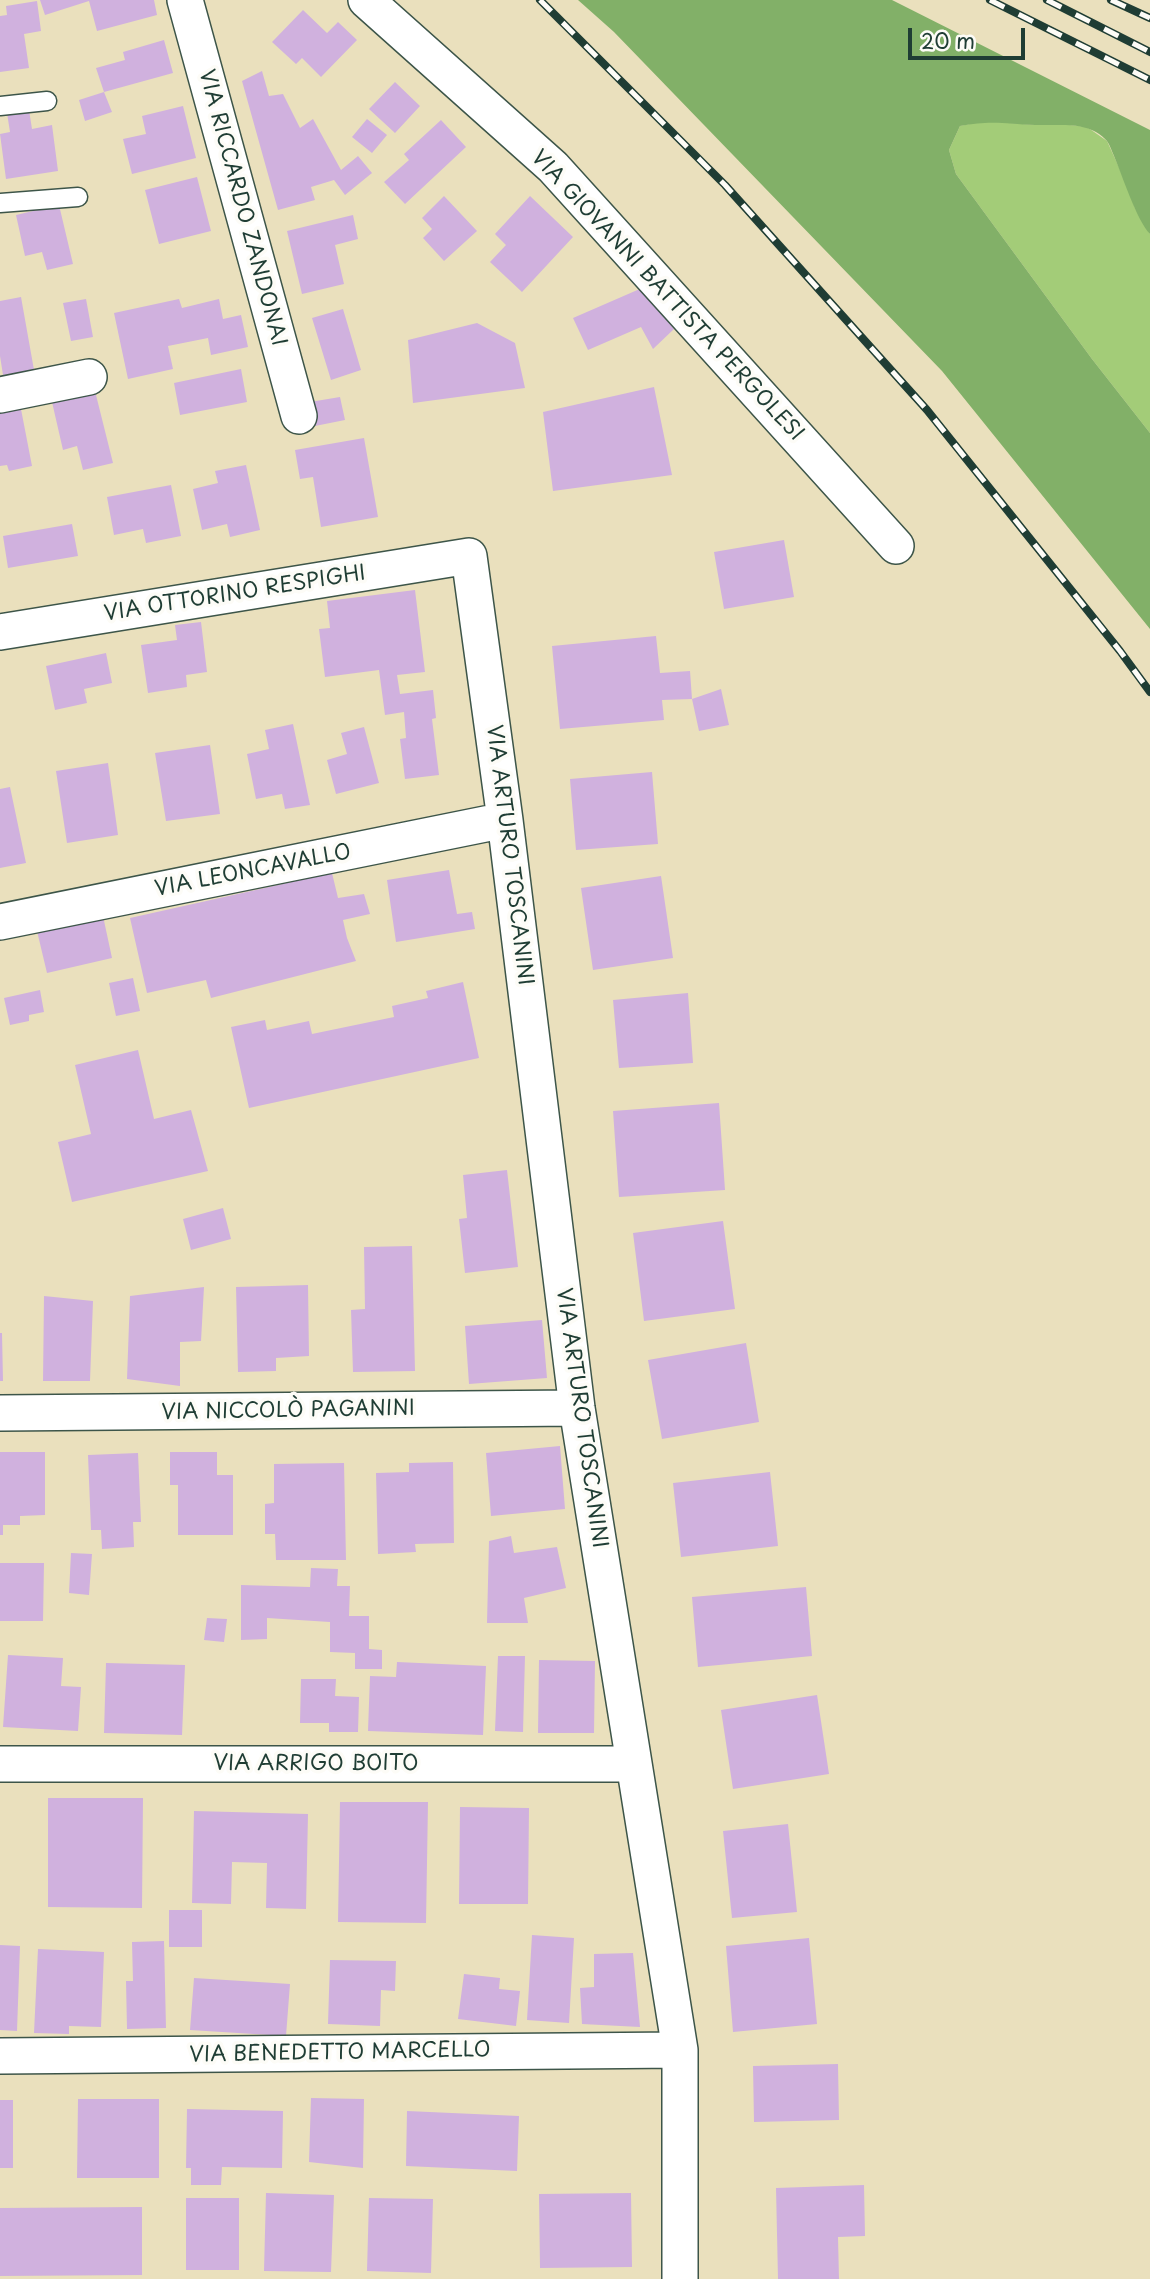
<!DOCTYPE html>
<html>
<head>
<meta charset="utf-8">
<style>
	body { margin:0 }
	#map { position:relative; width:1150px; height:2279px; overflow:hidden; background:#eae0bd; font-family:"Playpen Sans",sans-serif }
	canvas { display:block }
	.scale { position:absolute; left:908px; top:28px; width:117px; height:32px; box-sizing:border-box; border:4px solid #1f3d34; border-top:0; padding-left:9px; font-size:21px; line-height:24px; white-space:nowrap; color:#1f3d34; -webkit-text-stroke:5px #fdfcf7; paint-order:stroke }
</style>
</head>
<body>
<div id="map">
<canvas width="1150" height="2279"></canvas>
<div class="scale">20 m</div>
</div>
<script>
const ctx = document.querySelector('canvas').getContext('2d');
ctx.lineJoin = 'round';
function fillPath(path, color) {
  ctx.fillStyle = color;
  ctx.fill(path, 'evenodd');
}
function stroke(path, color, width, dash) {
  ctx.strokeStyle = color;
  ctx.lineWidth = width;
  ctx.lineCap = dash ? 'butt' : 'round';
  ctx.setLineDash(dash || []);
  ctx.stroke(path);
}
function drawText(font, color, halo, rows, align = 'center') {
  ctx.font = font + ' "Playpen Sans",sans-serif';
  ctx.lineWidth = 7;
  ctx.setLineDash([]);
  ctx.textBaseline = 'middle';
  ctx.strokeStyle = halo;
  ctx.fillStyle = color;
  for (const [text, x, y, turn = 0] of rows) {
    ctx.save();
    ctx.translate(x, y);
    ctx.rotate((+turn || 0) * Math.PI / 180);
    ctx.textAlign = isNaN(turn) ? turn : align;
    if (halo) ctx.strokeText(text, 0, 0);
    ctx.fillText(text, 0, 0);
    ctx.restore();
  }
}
fillPath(new Path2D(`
	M984,121L1035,125L1061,124L1087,127L1107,141L1127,185L1135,208L1150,234V433L1092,359L956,174L949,150L960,126Z`), '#a3cc78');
fillPath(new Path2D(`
	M578,0H892L1150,130V234C1136,219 1123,177 1114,156C1112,152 1110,145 1107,141C1089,120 1059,126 1035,125C1006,124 991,120 960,126L949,150L956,174L1092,359L1150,433V629L942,371L614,32Z`), '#82b068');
fillPath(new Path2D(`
	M40,0H154L157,15L97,31L89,1L45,15Z
	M37,1L41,31L24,34L29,68L0,72V16L7,15L6,6Z
	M303,10L327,33L338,22L357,40L321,77L302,58L296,64L272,42Z
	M164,40L173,73L104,92L96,68L125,60L123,52Z
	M262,71L269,96L283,94L300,128L313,119L341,170L358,156L372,173L345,195L334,180L311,187L315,200L278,210L242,81Z
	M395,82L420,106L395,133L369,109Z
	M104,92L112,112L85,121L79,100Z
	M183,106L196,158L132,174L123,139L146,134L142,116Z
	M29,110L32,129L52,125L58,171L6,179L0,134L10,132L7,113Z
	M367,119L387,135L372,153L352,137Z
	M441,120L466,147L405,204L384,182L409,160L404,154Z
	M197,177L211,231L159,244L145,190Z
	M444,196L477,231L444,261L423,238L432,229L422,218Z
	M530,196L573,237L522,292L490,262L506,245L495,234Z
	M59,205L73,264L47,270L42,252L25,256L16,215Z
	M353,215L358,239L335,245L344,284L302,294L287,231Z
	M642,288L674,329L653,349L641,327L588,350L573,318Z
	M21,297L34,370L3,375L0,356V301Z
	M86,299L93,337L71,341L63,303Z
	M179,299L182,308L219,299L223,319L241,315L248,347L211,355L208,338L168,346L173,369L128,379L114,313Z
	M343,309L361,370L331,380L312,318Z
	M477,323L515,343L525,388L413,403L408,340Z
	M241,369L247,402L180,415L174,383Z
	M654,387L672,475L553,491L543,412Z
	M95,391L113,463L83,470L77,446L63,450L52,402Z
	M340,397L345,420L315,426L310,402Z
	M20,404L32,466L9,471L7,465L0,466V408Z
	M364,438L378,517L321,527L313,477L300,479L295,450Z
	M246,465L260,530L230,537L227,524L202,530L193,489L218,483L215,471Z
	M171,485L181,536L146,543L143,529L114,535L107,497Z
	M72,524L78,556L8,568L3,536Z
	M784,540L794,597L724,609L714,552Z
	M415,590L425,672L397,675L400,694L433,690L436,718L432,719L439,775L405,779L400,739L406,738L404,712L385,715L379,670L325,677L319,629L330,628L327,601Z
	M201,622L207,672L186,675L187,687L148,693L141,645L177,640L175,625Z
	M656,636L660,673L690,671L692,699L662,700L664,720L560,729L552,646Z
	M106,653L112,683L84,689L87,703L55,710L46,666Z
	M721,689L729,725L699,731L692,699Z
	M293,724L310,805L285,809L282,794L256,799L247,754L269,749L265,730Z
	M364,727L379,783L336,794L327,760L347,754L341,733Z
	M210,745L220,814L166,821L155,753Z
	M108,763L118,835L67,843L56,771Z
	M652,772L658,844L576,850L570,779Z
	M10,787L26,863L0,868V789Z
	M449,870L457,914L472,912L475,929L396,942L387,880Z
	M332,873L338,898L364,894L370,914L343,920L347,938L356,961L211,998L206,980L147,993L130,918Z
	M661,876L673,958L593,970L581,888Z
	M103,916L112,958L47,973L37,931Z
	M133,978L140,1011L116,1016L109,983Z
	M463,982L479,1058L249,1108L231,1027L265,1020L267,1030L309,1021L312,1034L394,1017L392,1006L428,998L426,991Z
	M40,990L44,1012L29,1015V1021L10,1025L4,998Z
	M688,993L693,1063L619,1068L613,1000Z
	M138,1050L154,1119L191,1110L208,1171L72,1202L58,1142L91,1134L75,1065Z
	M719,1103L725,1190L619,1197L613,1111Z
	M507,1170L518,1267L465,1273L459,1219L467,1218L463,1175Z
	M223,1208L231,1239L191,1250L183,1219Z
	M723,1221L735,1309L644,1321L633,1233Z
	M412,1246L415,1371L353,1372L351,1310L365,1309L364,1247Z
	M308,1285L309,1356L276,1358V1371L238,1372L236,1287Z
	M204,1287L201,1341L180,1342V1386L127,1379L130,1296Z
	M44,1296L93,1301L90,1381H43Z
	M542,1320L547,1378L469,1384L465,1326Z
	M0,1333H2L3,1381H0Z
	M746,1343L759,1422L662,1439L648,1360Z
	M560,1446L565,1509L491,1516L486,1453Z
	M0,1452H45V1515L20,1516V1525H3V1535H0Z
	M170,1452H217V1475H233V1535H178V1485H170Z
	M138,1453L141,1522H133L134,1547L102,1549L101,1530H91L88,1455Z
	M453,1462L454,1543L415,1544L416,1552L378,1554L376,1473L409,1472V1463Z
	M344,1463L346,1560H276L275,1534H265V1504L274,1503V1464Z
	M770,1472L778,1546L681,1557L673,1483Z
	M511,1536L514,1553L557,1547L566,1588L524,1598L528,1623H487L489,1541Z
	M71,1553L92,1554L89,1595L69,1593Z
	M0,1563H44L43,1621H0Z
	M311,1568L338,1569L337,1586H350L349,1616H369V1649L382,1650V1669H355V1653L330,1652V1622L267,1618V1639L241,1640V1585L310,1587Z
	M806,1587L812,1656L698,1667L692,1597Z
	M207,1618L227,1619L224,1642L204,1640Z
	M8,1655L63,1658L61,1686L81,1687L78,1731L3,1727Z
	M498,1656H525L523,1732L495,1731Z
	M539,1660L595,1661L594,1733H538Z
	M397,1662L486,1666L483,1735L368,1731L370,1676L396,1677Z
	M106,1663L185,1665L182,1735L104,1733Z
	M301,1679H336L335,1696L359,1697L358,1732H329V1723H300Z
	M817,1695L829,1774L733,1789L721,1710Z
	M48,1798H143L142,1908L48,1907Z
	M340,1802H428L426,1923L338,1922Z
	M460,1807L529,1808L528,1904H459Z
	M194,1811L308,1814L306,1909L266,1908L267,1863L232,1862L231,1904L192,1903Z
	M788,1824L797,1912L732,1918L723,1831Z
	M169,1910H202V1947H169Z
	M532,1935L574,1938L569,2023L527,2020Z
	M809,1938L817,2024L733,2032L726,1946Z
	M164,1941L166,2028L127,2029L126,1981H133L132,1942Z
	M0,1945L20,1946L17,2031L0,2030Z
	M38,1949L104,1952L101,2027L69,2026V2034L34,2033Z
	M633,1953L640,2027L582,2024L580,1988L594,1987V1954Z
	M330,1960L396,1961L395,1991L381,1990L380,2026L328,2024Z
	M464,1974L500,1978L499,1989L520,1991L516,2026L458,2019Z
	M194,1978L290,1984L286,2036L190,2030Z
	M838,2064L839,2120L754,2122L753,2066Z
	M311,2098L364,2099L363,2168L309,2162Z
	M78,2099H159V2178H77Z
	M0,2100H13V2168H0Z
	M187,2109L283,2111L282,2168L222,2167L221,2185H191V2168H186Z
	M407,2111L519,2116L517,2171L406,2166Z
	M864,2185L865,2236L838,2237L839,2279H778L776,2188Z
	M266,2193L334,2195L331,2272L264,2271Z
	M631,2193L632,2267L540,2268L539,2194Z
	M186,2198H239V2270H186Z
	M369,2198L433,2199L431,2273L367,2271Z
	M142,2207V2275L0,2276V2208Z`), '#d0b1de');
const service = new Path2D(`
	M0,106L47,101
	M0,203L78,197`);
const minor = new Path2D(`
	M185,0L299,416
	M366,0L553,167L896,546
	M0,395L89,377
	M0,632L469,556L505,820L577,1408L680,2050V2279
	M0,922L505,820
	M0,1413L577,1408
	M0,1764H633
	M0,2056L680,2050`);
stroke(service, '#3d5549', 21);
stroke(minor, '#3d5549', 38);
stroke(service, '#fff', 18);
stroke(minor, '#fff', 35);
const rail = new Path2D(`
	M540,0L725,185L927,410L1120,651L1150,692
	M990,0L1150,80
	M1047,0L1150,52
	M1111,0L1150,18`);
stroke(rail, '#1f3d34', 8);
stroke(rail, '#fdfcf7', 5, [16]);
drawText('21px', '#1f3d34', '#fdfcf7', [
	["VIA RICCARDO ZANDONAI",242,208,75],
	["VIA GIOVANNI BATTISTA PERGOLESI",667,296,47],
	["VIA OTTORINO RESPIGHI",235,594,-9],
	["VIA ARTURO TOSCANINI",509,855,83],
	["VIA LEONCAVALLO",253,871,-11],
	["VIA NICCOLÒ PAGANINI",288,1411,-1],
	["VIA ARTURO TOSCANINI",581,1418,82],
	["VIA ARRIGO BOITO",316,1764],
	["VIA BENEDETTO MARCELLO",340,2053,-1]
]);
</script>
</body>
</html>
